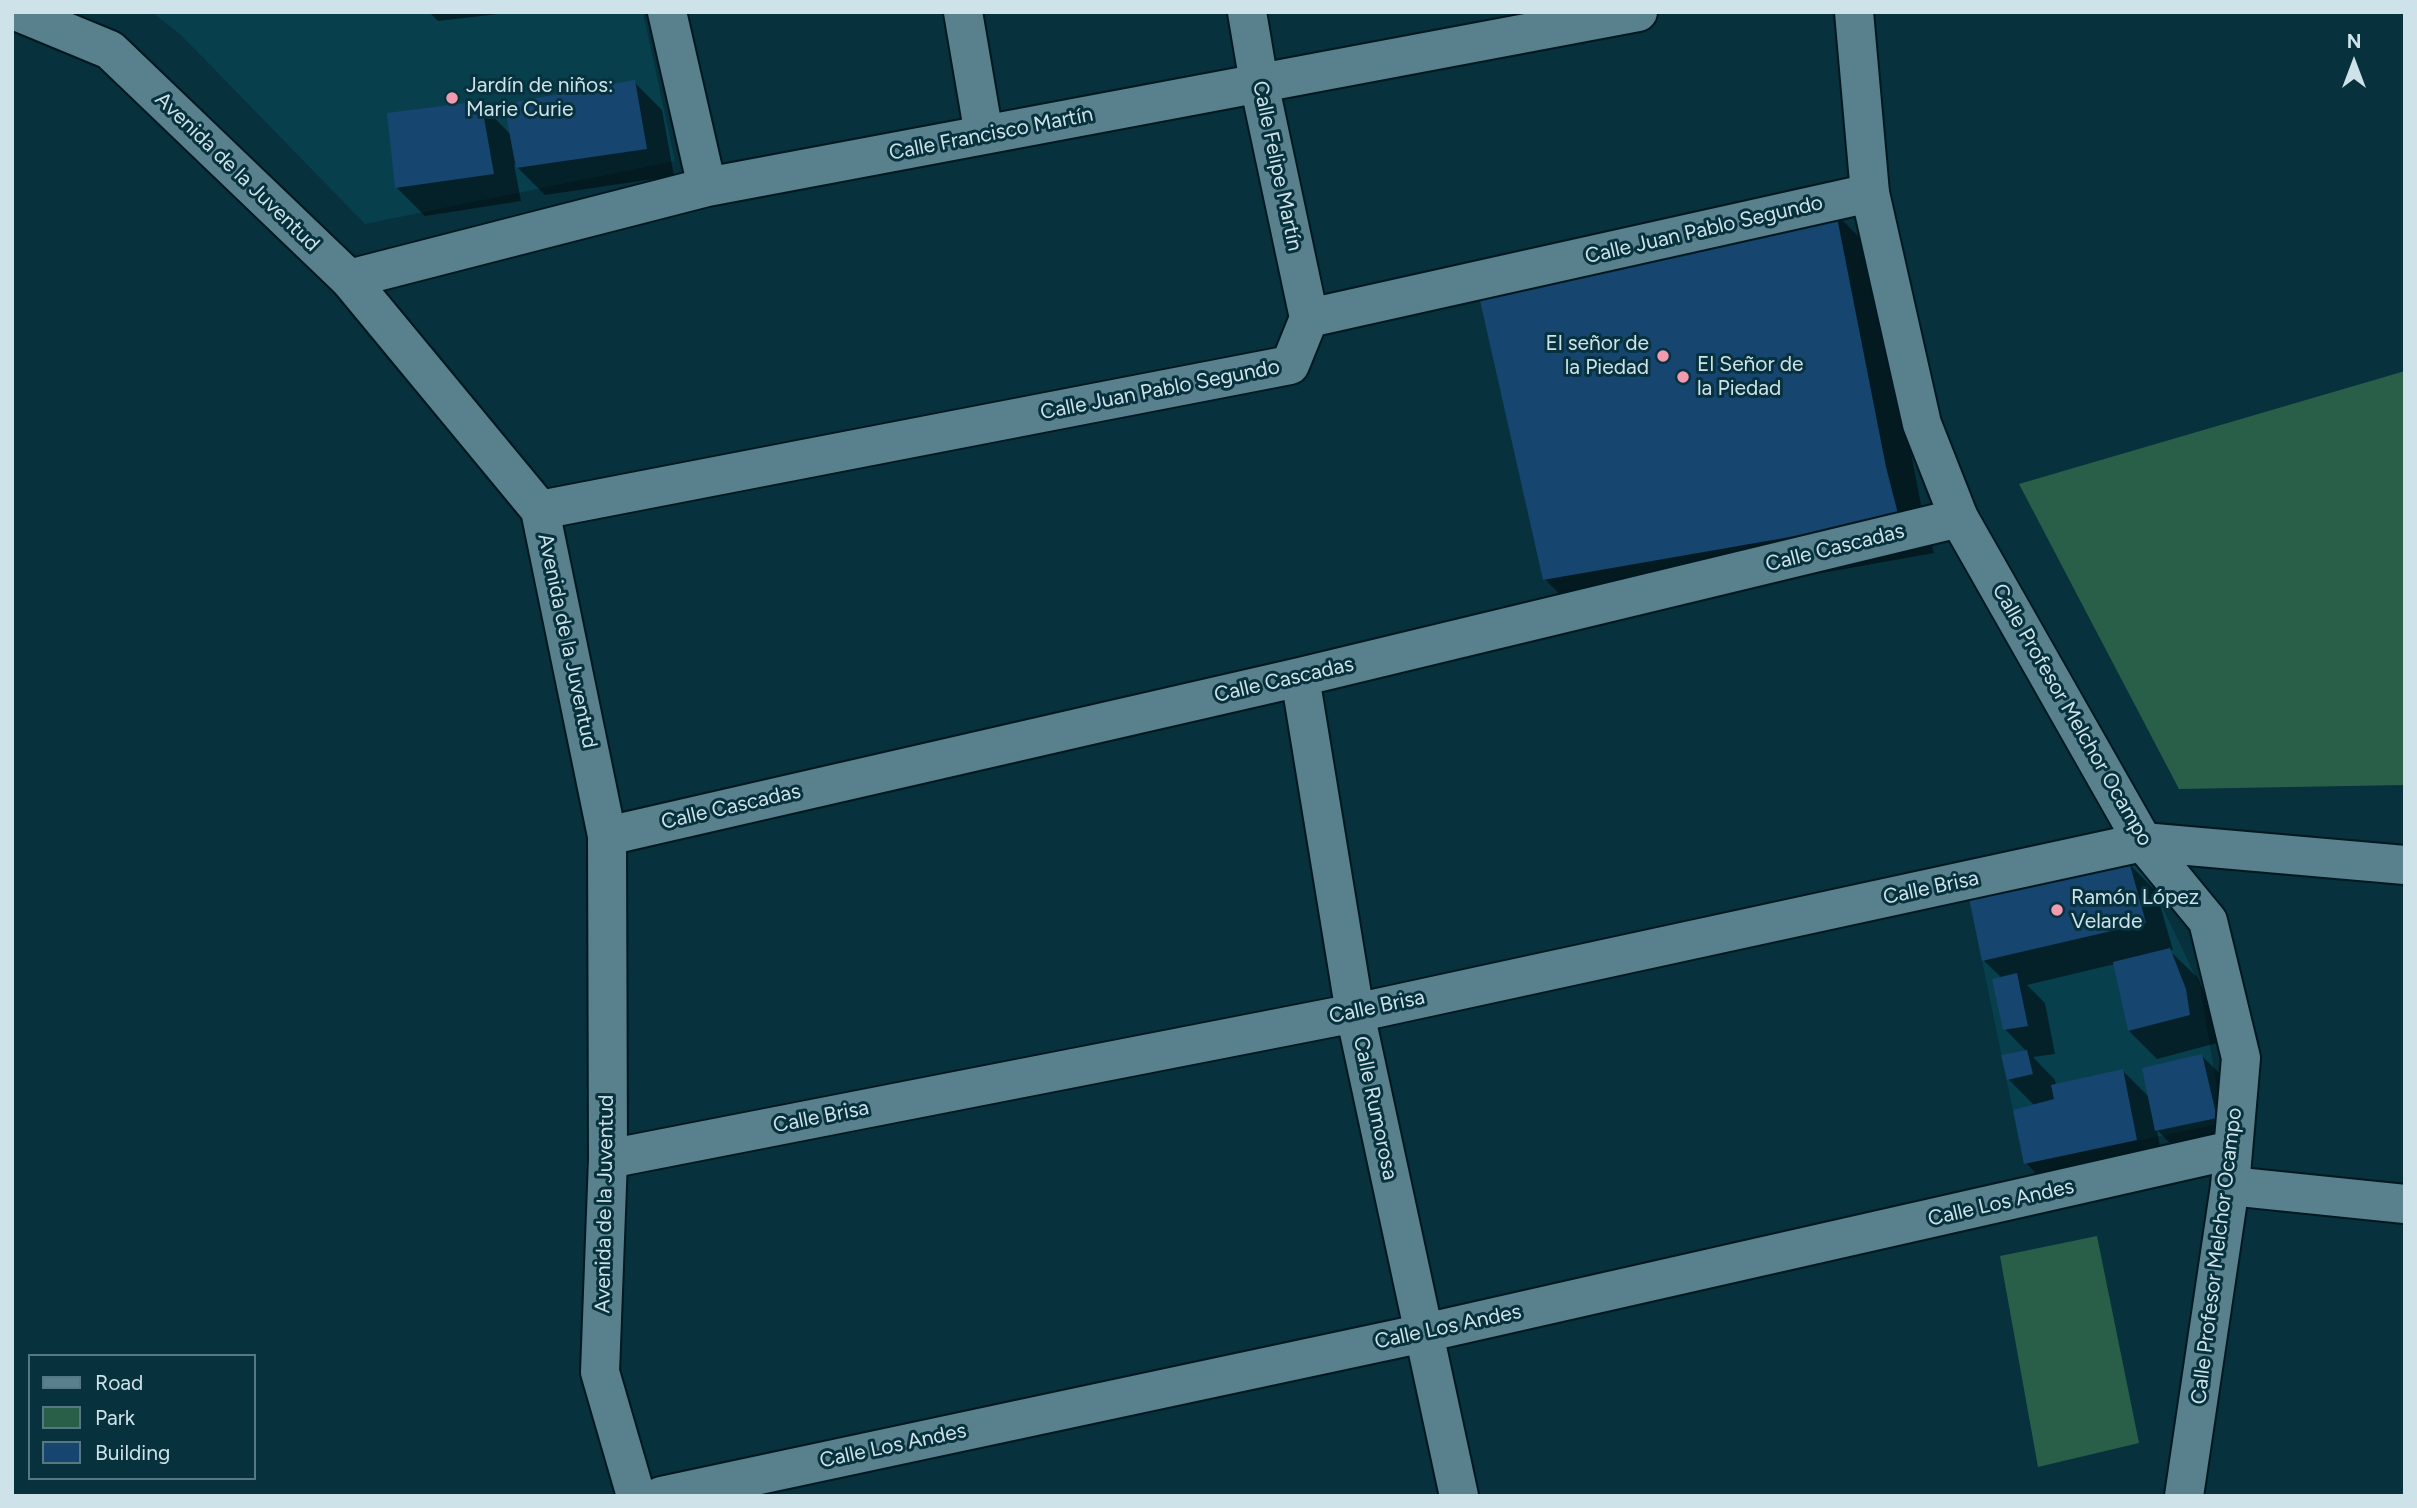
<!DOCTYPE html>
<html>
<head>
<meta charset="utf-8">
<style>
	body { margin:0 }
	#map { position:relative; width:2417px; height:1508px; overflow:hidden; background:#07313d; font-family:Figtree,sans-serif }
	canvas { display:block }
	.frame { position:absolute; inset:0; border:14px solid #cde2e9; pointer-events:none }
	.legend { position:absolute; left:28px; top:1354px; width:228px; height:126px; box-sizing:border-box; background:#07313d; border:2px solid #567882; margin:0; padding:9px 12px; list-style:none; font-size:21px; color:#cde2e9 }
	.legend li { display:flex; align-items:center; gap:14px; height:35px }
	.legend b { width:35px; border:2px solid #567882 }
	.north { position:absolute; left:2319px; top:28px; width:70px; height:70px; -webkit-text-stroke:5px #07313d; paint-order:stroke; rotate:0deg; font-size:19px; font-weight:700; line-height:28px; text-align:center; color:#cde2e9 }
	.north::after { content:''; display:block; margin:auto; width:24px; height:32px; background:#cde2e9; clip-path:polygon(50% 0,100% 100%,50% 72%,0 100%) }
</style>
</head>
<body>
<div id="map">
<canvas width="2417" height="1508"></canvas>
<div class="frame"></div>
<ul class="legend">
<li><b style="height:9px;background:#58808d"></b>Road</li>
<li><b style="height:19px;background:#295f48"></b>Park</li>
<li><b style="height:19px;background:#16456f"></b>Building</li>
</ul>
<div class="north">N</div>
</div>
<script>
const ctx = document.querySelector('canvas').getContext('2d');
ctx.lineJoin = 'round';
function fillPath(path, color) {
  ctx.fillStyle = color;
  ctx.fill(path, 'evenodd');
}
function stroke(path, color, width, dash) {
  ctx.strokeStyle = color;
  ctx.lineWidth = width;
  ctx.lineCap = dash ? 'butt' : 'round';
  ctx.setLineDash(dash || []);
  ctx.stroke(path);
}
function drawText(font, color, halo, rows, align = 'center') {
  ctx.font = font + ' Figtree,sans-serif';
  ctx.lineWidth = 6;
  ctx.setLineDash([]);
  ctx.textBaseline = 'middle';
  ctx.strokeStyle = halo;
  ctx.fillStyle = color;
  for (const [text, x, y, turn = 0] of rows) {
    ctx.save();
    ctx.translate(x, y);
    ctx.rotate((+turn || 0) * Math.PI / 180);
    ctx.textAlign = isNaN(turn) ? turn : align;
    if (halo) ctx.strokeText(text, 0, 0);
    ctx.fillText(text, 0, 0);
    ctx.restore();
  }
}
fillPath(new Path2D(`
	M152,12H643L675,161L365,224L181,35Z
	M2139,858L2200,986L2223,1123L2024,1164L1969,898Z`), '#083f4d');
fillPath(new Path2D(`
	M2405,371V785L2179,789L2019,484Z
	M2097,1236L2139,1443L2038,1467L2000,1256Z`), '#295f48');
fillPath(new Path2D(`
	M429,12H516L438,21Z
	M634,82L662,110L674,176L545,195L514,164L521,201L425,216L397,188L480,103L511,135Z
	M1836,214L1872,250L1921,505L1934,553L1581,616L1545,579Z
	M2128,863L2156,891L2173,950L2170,951L2198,978L2214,1019L2217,1043L2157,1059L2129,1031L2115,964L2027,985L2045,1003L2055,1054L2033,1057L2055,1080L2056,1085L2123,1071L2150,1098L2202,1056L2230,1084L2244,1146L2185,1158L2157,1130L2164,1168L2045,1182L2026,1163L2035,1106L2008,1079L2004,1056L2027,1052L2005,1029L2002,978L1984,961Z`), '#0007');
fillPath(new Path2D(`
	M635,80L647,149L516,168L504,104Z
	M481,101L494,174L395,188L387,113Z
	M1836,212L1886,467L1899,518L1543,580L1477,287Z
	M2129,861L2146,923L1982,961L1969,898Z
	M2170,948L2186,989L2190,1015L2128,1031L2113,962Z
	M2017,973L2028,1026L2003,1030L1992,979Z
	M2027,1050L2033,1074L2007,1080L2001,1055Z
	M2202,1054L2217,1118L2155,1131L2142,1068Z
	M2123,1069L2137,1140L2024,1164L2013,1110L2054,1099L2051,1085Z`), '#16456f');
const street = new Path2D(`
	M667,12L707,187
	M963,12L984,135
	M1247,12L1259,83L1309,318
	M349,279L707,187L1638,12
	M540,510L1290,365L1309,318L1870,193
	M1300,677L1355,1013L1459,1496
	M607,836L1300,677L1959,518
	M608,1159L1355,1013L2143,842L2405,865
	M2230,1186L2405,1204
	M661,1496L1424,1333L2232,1150`);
const secondary = new Path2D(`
	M18,12L110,50L349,279L540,510L607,836L608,1159L600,1372L636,1496
	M1854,12L1870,193L1922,424L1959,518L2143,842L2208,921L2241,1058L2230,1186L2184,1496`);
stroke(street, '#001820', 42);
stroke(secondary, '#001820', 42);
stroke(street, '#58808d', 38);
stroke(secondary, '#58808d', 38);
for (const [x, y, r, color] of [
	[452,98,7,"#f29ab0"],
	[1663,356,7,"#f29ab0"],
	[1683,377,7,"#f29ab0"],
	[2057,910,7,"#f29ab0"]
]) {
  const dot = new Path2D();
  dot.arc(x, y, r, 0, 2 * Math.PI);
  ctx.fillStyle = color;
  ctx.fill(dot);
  stroke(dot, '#07313d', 2.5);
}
drawText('21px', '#cde2e9', '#07313d', [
	["Jardín de niños:",466,86],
	["Marie Curie",466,110],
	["El señor de",1649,344,"right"],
	["la Piedad",1649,368,"right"],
	["El Señor de",1697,365],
	["la Piedad",1697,389],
	["Ramón López",2071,898],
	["Velarde",2071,922]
], 'left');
drawText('21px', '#cde2e9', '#07313d', [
	["Calle Francisco Martín",991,134,-11],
	["Calle Felipe Martín",1277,166,78],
	["Avenida de la Juventud",237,172,44],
	["Calle Juan Pablo Segundo",1704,230,-13],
	["Calle Juan Pablo Segundo",1160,390,-11],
	["Calle Cascadas",1835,548,-14],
	["Avenida de la Juventud",567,641,78],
	["Calle Cascadas",1284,680,-13],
	["Calle Profesor Melchor Ocampo",2072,715,60],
	["Calle Cascadas",731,807,-13],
	["Calle Brisa",1931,888,-12],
	["Calle Brisa",1377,1007,-12],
	["Calle Rumorosa",1375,1108,78],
	["Calle Brisa",821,1117,-11],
	["Calle Los Andes",2001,1203,-13],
	["Avenida de la Juventud",605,1204,-89],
	["Calle Profesor Melchor Ocampo",2217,1256,-83],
	["Calle Los Andes",1448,1327,-12],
	["Calle Los Andes",893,1446,-12]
]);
</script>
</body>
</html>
